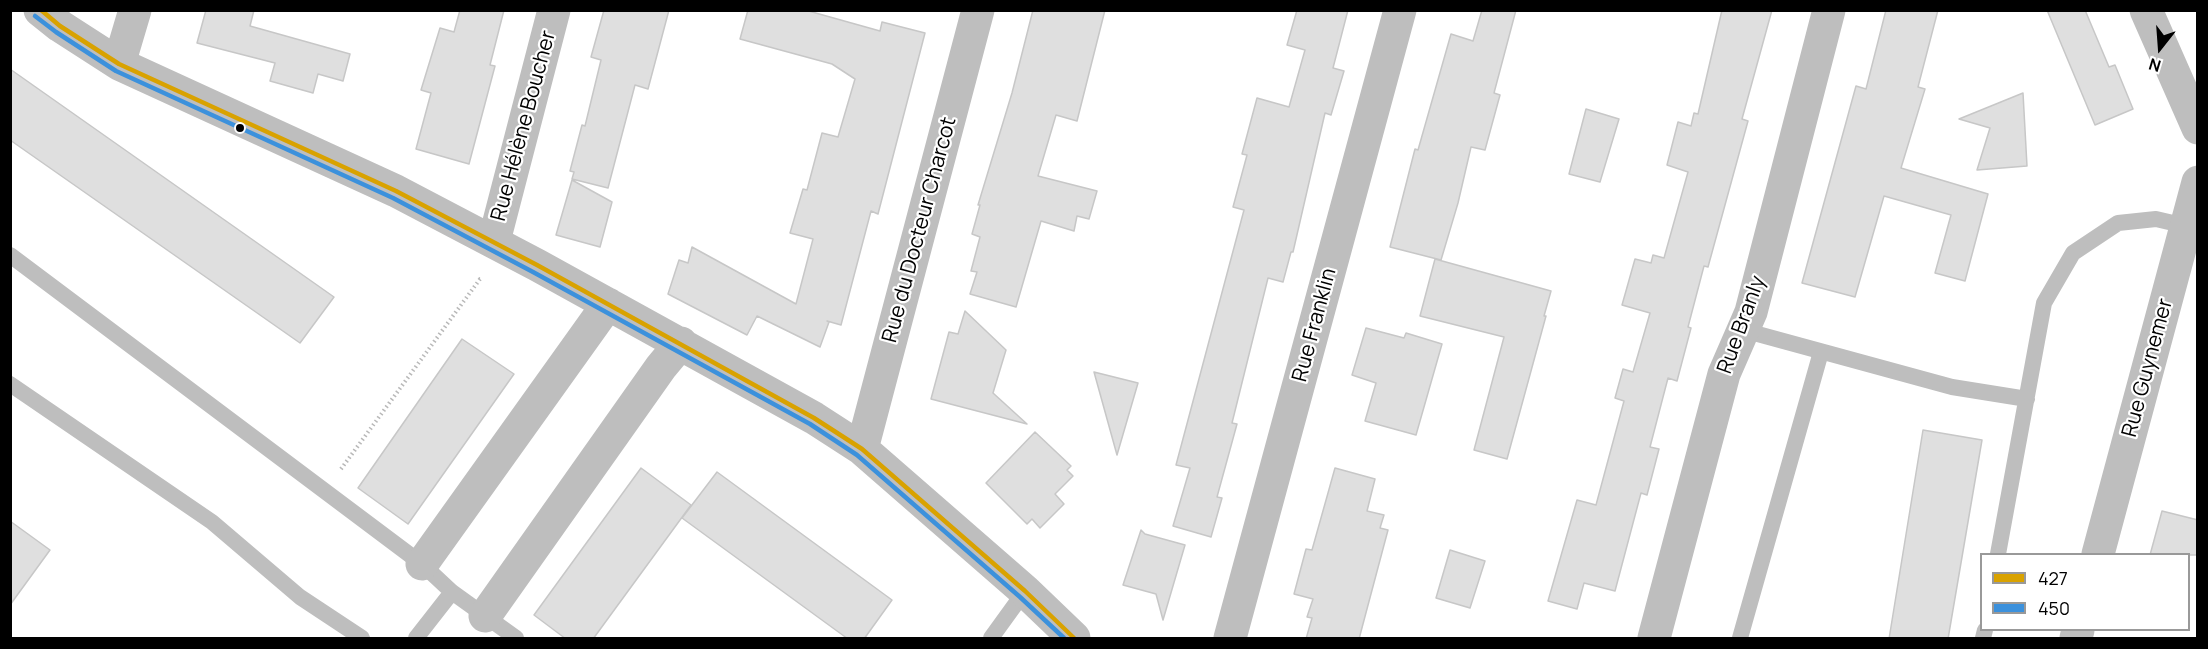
<!DOCTYPE html>
<html>
<head>
<meta charset="utf-8">
<style>
	body { margin:0 }
	#map { position:relative; width:2208px; height:649px; overflow:hidden; background:#fff; font-family:Manrope,sans-serif }
	canvas { display:block }
	.frame { position:absolute; inset:0; border:12px solid #000; pointer-events:none }
	.legend { position:absolute; left:1980px; top:553px; width:210px; height:78px; box-sizing:border-box; background:#fff; border:2px solid #999; margin:0; padding:8px 10px; list-style:none; font-size:18px; color:#000 }
	.legend li { display:flex; align-items:center; gap:12px; height:30px }
	.legend b { width:30px; border:2px solid #999 }
	.north { position:absolute; left:2130px; top:18px; width:60px; height:60px; -webkit-text-stroke:4px #fff; paint-order:stroke; rotate:197deg; font-size:16px; font-weight:700; line-height:24px; text-align:center; color:#000 }
	.north::after { content:''; display:block; margin:auto; width:21px; height:27px; background:#000; clip-path:polygon(50% 0,100% 100%,50% 72%,0 100%) }
</style>
</head>
<body>
<div id="map">
<canvas width="2208" height="649"></canvas>
<div class="frame"></div>
<ul class="legend">
<li><b style="height:8px;background:#d9a200"></b>427</li>
<li><b style="height:8px;background:#3c91dc"></b>450</li>
</ul>
<div class="north">N</div>
</div>
<script>
const ctx = document.querySelector('canvas').getContext('2d');
ctx.lineJoin = 'round';
function fillPath(path, color) {
  ctx.fillStyle = color;
  ctx.fill(path, 'evenodd');
}
function stroke(path, color, width, dash) {
  ctx.strokeStyle = color;
  ctx.lineWidth = width;
  ctx.lineCap = dash ? 'butt' : 'round';
  ctx.setLineDash(dash || []);
  ctx.stroke(path);
}
function drawText(font, color, halo, rows, align = 'center') {
  ctx.font = font + ' Manrope,sans-serif';
  ctx.lineWidth = 4.5;
  ctx.setLineDash([]);
  ctx.textBaseline = 'middle';
  ctx.strokeStyle = halo;
  ctx.fillStyle = color;
  for (const [text, x, y, turn = 0] of rows) {
    ctx.save();
    ctx.translate(x, y);
    ctx.rotate((+turn || 0) * Math.PI / 180);
    ctx.textAlign = isNaN(turn) ? turn : align;
    if (halo) ctx.strokeText(text, 0, 0);
    ctx.fillText(text, 0, 0);
    ctx.restore();
  }
}
const building = new Path2D(`
	M206,10H254L250,26L350,54L343,81L318,74L313,93L270,81L275,63L197,43Z
	M460,10H504L490,65L495,66L469,164L416,149L431,93L421,90L440,28L454,32Z
	M604,10H669L648,89L635,85L608,188L572,179L574,172L570,171L582,125L585,126L601,60L591,57Z
	M748,10H805L880,31L882,22L925,33L878,214L871,211L841,325L827,321L829,322L820,347L757,316L747,335L668,294L679,260L688,263L692,247L796,304L813,239L790,233L803,189L807,190L822,133L838,137L855,79L832,64L740,39Z
	M1033,10H1105L1077,121L1056,115L1038,176L1097,191L1089,219L1077,216L1074,231L1041,221L1016,307L970,294L977,272L971,271L980,237L972,234L980,205H978L1012,93Z
	M1297,10H1348L1333,68L1344,71L1331,115L1325,113L1293,252H1291L1283,282L1268,278L1232,423L1237,424L1217,497L1222,498L1211,537L1173,526L1190,468L1176,465L1244,210L1233,207L1247,155L1242,154L1257,98L1289,107L1305,50L1287,45Z
	M1482,10H1516L1494,93L1500,95L1485,150L1471,147L1458,203L1441,260L1390,247L1415,149L1418,150L1451,34L1473,41Z
	M1722,10H1772L1742,119L1748,121L1708,267L1704,266L1688,327L1691,328L1677,381L1668,378L1650,447L1659,449L1647,495L1641,493L1615,591L1584,583L1577,609L1548,601L1577,500L1596,505L1624,401L1615,398L1623,369L1633,372L1650,313L1622,305L1635,259L1651,263L1653,255L1664,258L1688,172L1667,165L1678,122L1691,126L1694,113L1698,114Z
	M1886,10H1938L1918,87L1925,89L1901,168L1988,194L1965,281L1935,273L1951,215L1884,196L1855,297L1802,283L1856,86L1866,89Z
	M2047,10H2085L2109,67L2115,65L2133,109L2095,125Z
	M10,69L334,297L300,343L10,140Z
	M2023,93L2027,166L1977,170L1990,128L1959,119Z
	M1586,109L1619,119L1600,182L1569,174Z
	M572,180L612,202L600,247L556,235Z
	M1435,259L1551,291L1544,316H1546L1507,459L1474,450L1504,337L1420,316Z
	M965,311L1006,350L993,393L1027,424L931,399L949,332L958,334Z
	M1366,328L1404,338L1406,333L1442,344L1416,435L1365,421L1376,383L1352,375Z
	M462,339L514,374L408,524L358,488Z
	M1094,372L1138,383L1117,455Z
	M1923,430L1982,440L1948,639H1889Z
	M1035,432L1071,466L1067,470L1073,476L1055,494L1064,504L1040,528L1032,519L1027,524L986,483Z
	M641,468L691,505L593,639H566L534,615Z
	M1335,468L1375,479L1367,511L1384,515L1380,528L1388,530L1359,639H1306L1312,618L1307,617L1313,599L1294,594L1306,549L1312,550Z
	M717,472L892,600L864,639H848L682,518Z
	M2162,511L2198,520V555H2150Z
	M10,521L50,550L10,605Z
	M1141,530L1145,534L1185,545L1163,620L1156,594L1123,585Z
	M1450,550L1485,561L1470,608L1436,598Z`);
fillPath(building, '#dfdfdf');
stroke(building, '#c7c7c7', 1.5);
stroke(new Path2D(`
	M341,469L480,279H483`), '#b9b9b9', 4, [1.5, 3]);
stroke(new Path2D(`
	M10,255L422,564L452,592L516,638
	M1743,330L1952,387L2027,399
	M10,384L212,522L300,597L362,638
	M1998,554L2044,303L2073,253L2118,223L2156,219L2186,226
	M416,638L452,592
	M991,638L1025,591
	M1740,638L1821,352
	M1983,638L1985,630`), '#bebebe', 16);
stroke(new Path2D(`
	M40,10L60,26L119,64L396,191L537,265L814,418L862,449L1025,591L1074,638
	M2146,10L2198,128
	M119,64L135,10
	M494,241L554,10
	M862,449L978,10
	M2098,554L2198,182
	M422,564L608,304
	M485,616L661,367L681,343
	M1230,638L1400,10
	M1654,638L1724,374L1751,312L1829,10
	M2076,638L2078,630`), '#bebebe', 33);
stroke(new Path2D(`
	M41,10L60,26L119,64L396,191L537,265L814,418L862,449L1025,591L1074,638`), '#d9a200', 4.5);
stroke(new Path2D(`
	M35,16L56,32L116,71L393,198L533,272L810,424L857,455L1020,597L1064,638`), '#3c91dc', 4.5);
for (const [x, y, r, color] of [
	[240,128,5,"#000"]
]) {
  const dot = new Path2D();
  dot.arc(x, y, r, 0, 2 * Math.PI);
  ctx.fillStyle = color;
  ctx.fill(dot);
  stroke(dot, '#fff', 2);
}
drawText('21px', '#000', '#fff', [
	["Rue Hélène Boucher",524,126,-75],
	["Rue du Docteur Charcot",920,230,-75],
	["Rue Franklin",1315,325,-75],
	["Rue Branly",1742,325,-70],
	["Rue Guynemer",2148,368,-75]
]);
</script>
</body>
</html>
